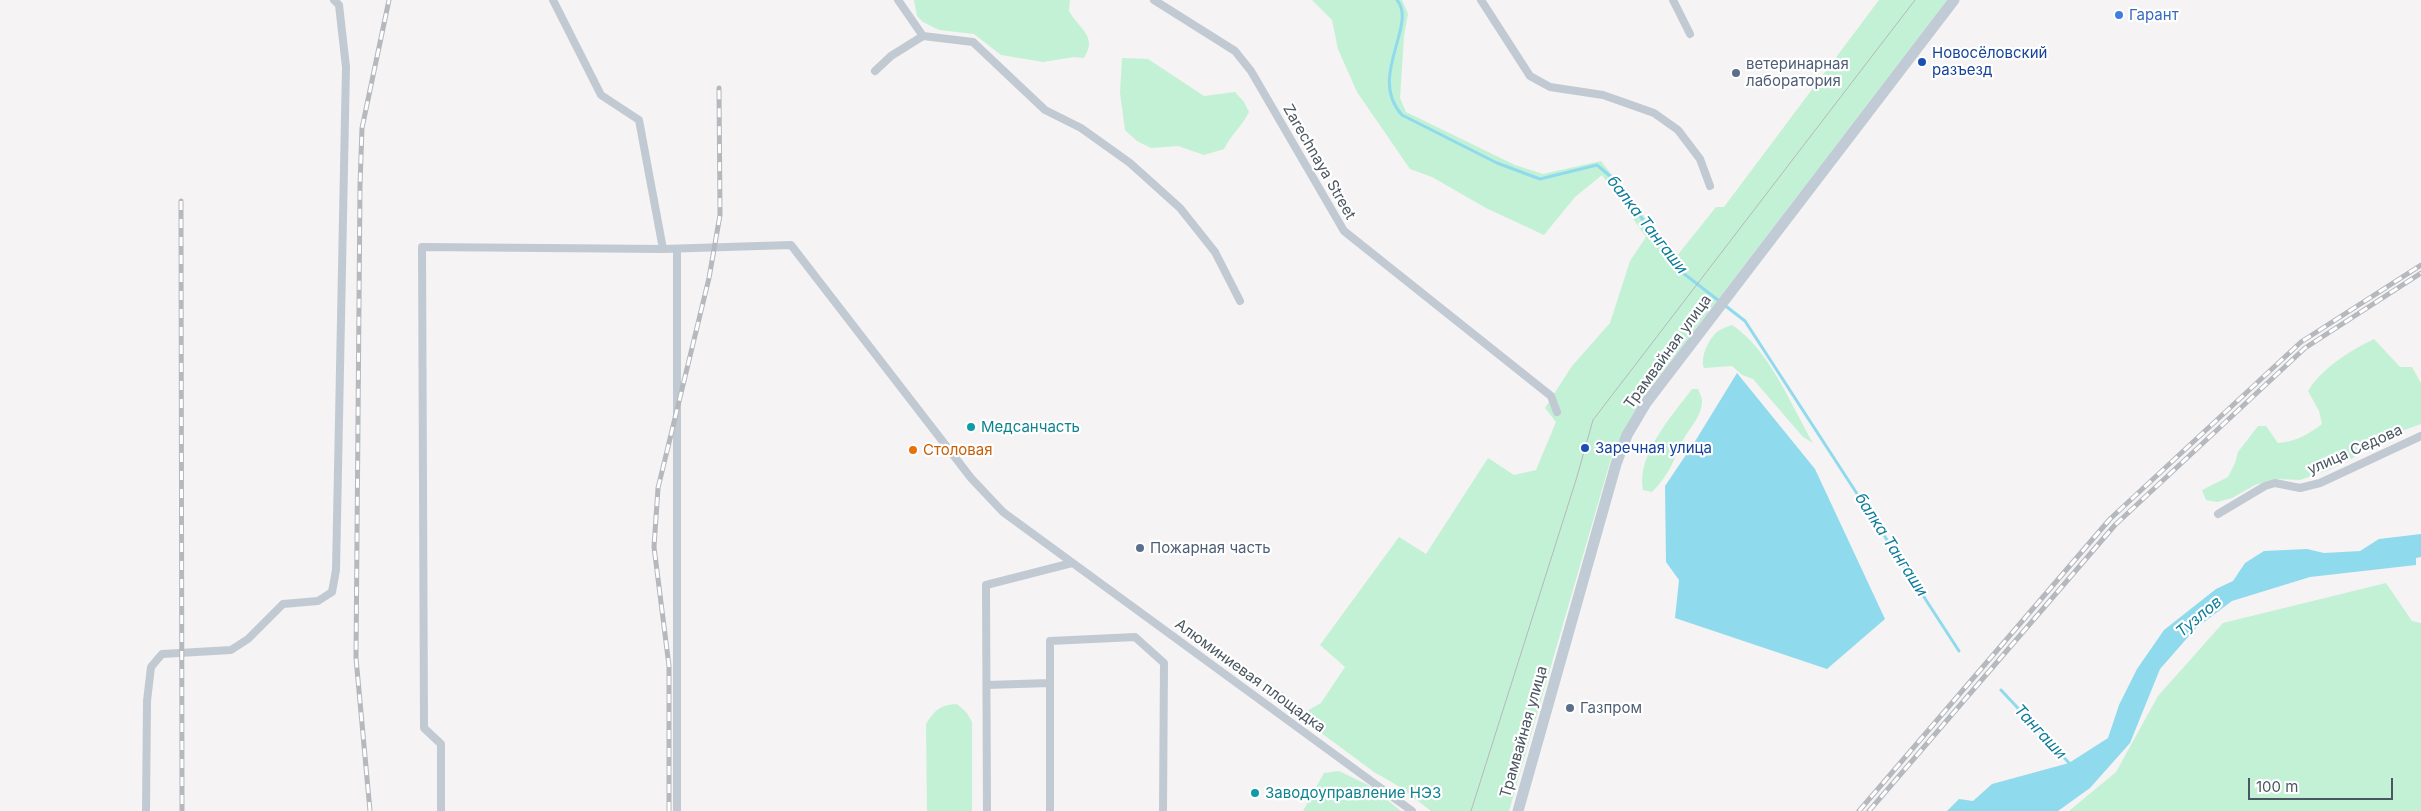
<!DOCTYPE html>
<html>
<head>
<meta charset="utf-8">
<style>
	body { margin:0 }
	#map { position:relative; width:2421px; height:811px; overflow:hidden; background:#f5f3f3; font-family:Inter,sans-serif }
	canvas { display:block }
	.scale { position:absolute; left:2248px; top:778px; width:145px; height:22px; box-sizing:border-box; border:2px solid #4a5661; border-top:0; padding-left:6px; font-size:15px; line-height:18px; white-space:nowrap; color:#4a5661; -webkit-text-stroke:4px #fff; paint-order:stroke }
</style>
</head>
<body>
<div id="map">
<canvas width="2421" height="811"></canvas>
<div class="scale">100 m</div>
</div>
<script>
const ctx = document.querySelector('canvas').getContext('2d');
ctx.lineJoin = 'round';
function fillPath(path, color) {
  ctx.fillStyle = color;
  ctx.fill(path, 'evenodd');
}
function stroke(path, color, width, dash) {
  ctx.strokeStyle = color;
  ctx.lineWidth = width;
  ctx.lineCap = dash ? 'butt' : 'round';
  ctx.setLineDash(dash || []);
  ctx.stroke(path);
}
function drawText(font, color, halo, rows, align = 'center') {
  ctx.font = font + ' Inter,sans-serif';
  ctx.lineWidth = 4.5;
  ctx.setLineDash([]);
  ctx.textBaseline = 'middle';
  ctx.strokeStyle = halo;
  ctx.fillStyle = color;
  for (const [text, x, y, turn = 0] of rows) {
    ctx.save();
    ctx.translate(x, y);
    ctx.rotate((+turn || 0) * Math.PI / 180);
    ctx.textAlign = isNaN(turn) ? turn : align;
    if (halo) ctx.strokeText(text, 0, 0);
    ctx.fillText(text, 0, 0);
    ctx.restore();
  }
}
fillPath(new Path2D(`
	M914,0H1070L1069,11C1079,29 1098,36 1084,58L1074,57L1043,62L1001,55L974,34L939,30L923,22L917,16Z
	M1312,0H1402L1408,14L1404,36L1400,98L1406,112L1515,165L1543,174L1601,161L1676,257L1716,207H1724L1879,0H1947L1668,365C1643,398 1625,423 1610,462L1509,811H1431L1400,787L1374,772L1305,721L1285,710L1271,697L1269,682L1307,711L1321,703L1345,667L1320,645L1399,537L1426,554L1488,458L1514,475L1536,470L1556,422L1545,408L1572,366L1610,323L1630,261L1646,237L1602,175L1575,197L1544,235L1486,208L1432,177L1410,169L1357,92L1338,49L1332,20Z
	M1122,58L1148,59L1204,96L1235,92L1244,102L1249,112C1242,126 1231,135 1224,149L1204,155L1178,146L1151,148L1137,141L1125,130L1120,93Z
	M1732,325C1769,349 1791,405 1813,443L1803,437L1753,379L1742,375L1732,366L1704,368C1700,358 1708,340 1717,332C1720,329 1727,327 1732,325Z
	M2374,339L2400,367H2412L2421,383V424L2373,441L2353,458L2326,471L2300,480L2277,479L2255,485L2232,498L2217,502L2206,500L2202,490L2228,477L2235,463L2238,452L2258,426H2266L2278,443C2295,442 2309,434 2322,424L2319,411L2308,391C2322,368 2351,350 2374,339Z
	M1692,389H1698C1699,392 1702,397 1702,400C1703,417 1686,431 1680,446C1672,465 1667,477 1652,492L1643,490C1636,455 1672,416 1692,389Z
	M2386,583L2412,621L2421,623V811H2069L2116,772L2158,696L2223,623Z
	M957,704L967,713L972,722V811H927L926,724C935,710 940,705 957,704Z
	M1339,771L1370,786L1401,811H1303L1324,773Z`), '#c3f1d5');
fillPath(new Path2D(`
	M1737,373L1815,469L1885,619L1827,669L1675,618L1679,580L1666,562L1665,486L1694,443Z
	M2421,534V557L2416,558V565L2310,577L2232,601L2196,628L2160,669L2130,743L2090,788L2058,811H1947L1959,799L1973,801L1992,784L2069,763L2108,738L2119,705L2137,669L2164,630L2216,589L2233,581L2245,563L2264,551L2307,549L2324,553L2360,551L2379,539Z`), '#90daee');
stroke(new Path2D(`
	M1397,0C1418,25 1367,77 1402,115L1497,163L1540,179L1597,165L1610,176L1683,273L1745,321L1959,651
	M2001,690L2071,765`), '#90daee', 3);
stroke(new Path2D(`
	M553,0L601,95L639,120L663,249L791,245L971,478L1003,512L1412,811
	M898,0L923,36L973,42L1045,110L1081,128L1130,163L1180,208L1215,252L1240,301
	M1154,0L1235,51L1251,71L1344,231L1551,396L1557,412
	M1481,0L1530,76L1550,87L1603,95L1654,113L1678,130L1700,159L1710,186
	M1673,0L1690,34
	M875,71L891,56L923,36
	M677,249V811
	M2218,514L2265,486L2275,483L2300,488L2320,483L2421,436
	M987,685L1050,683
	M146,811L147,701L151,667L162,654L231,650L248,639L283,604L318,601L332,592L336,570L346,67L339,5L334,0
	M441,811V744L424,728L422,247L663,249
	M987,811L986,585L1072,563
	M1050,811V641L1135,637L1164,663L1163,811`), '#c1cad2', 8);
stroke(new Path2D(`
	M1518,811L1616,464L1627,435L1646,403L1954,0`), '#c1cbd6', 11);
stroke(new Path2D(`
	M1471,811L1576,480L1593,420L1915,0`), '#b5b8bd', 1);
const rail = new Path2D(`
	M181,201L182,811
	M370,811L356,658L360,185L362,128L389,0
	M669,811V666L654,547L658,488L709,278L720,215L719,88
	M1859,811L2110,519L2301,342L2421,265
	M1869,811L2115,525L2305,348L2421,273`);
stroke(rail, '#b5b8bd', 5);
stroke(rail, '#fff', 3, [9]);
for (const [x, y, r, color] of [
	[2119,15,5,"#3f7fe0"],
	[1922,62,5,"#1a4fb4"],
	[1736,73,5,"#5c6f8a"],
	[971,427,5,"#0f9aa8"],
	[1585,448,5,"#1a4fb4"],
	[913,450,5,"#e8710a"],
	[1140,548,5,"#5c6f8a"],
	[1570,708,5,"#5c6f8a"],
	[1255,793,5,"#0f9aa8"]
]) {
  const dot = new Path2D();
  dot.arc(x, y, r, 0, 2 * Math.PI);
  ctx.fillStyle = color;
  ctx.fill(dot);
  stroke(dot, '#fff', 2);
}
drawText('15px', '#366cbe', '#fff', [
	["Гарант",2129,15]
], 'left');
drawText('15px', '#164399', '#fff', [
	["Новосёловский",1932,53],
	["разъезд",1932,70],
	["Заречная улица",1595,448]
], 'left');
drawText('15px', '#4e5e75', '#fff', [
	["ветеринарная",1746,64],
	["лаборатория",1746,81],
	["Пожарная часть",1150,548],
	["Газпром",1580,708]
], 'left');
drawText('15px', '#4a5661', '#fff', [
	["Zarechnaya Street",1319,162,60],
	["Трамвайная улица",1668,352,-54],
	["улица Седова",2355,450,-24],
	["Алюминиевая площадка",1250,676,36],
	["Трамвайная улица",1524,732,-74]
]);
drawText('15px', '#0d838f', '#fff', [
	["Медсанчасть",981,427],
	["Заводоуправление НЭЗ",1265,793]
], 'left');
drawText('15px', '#c56008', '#fff', [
	["Столовая",923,450]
], 'left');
drawText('italic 16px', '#0c7c9b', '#fff', [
	["балка Тангаши",1647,225,52],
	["балка Тангаши",1891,545,57],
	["Тузлов",2199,617,-40],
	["Тангаши",2040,732,47]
]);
</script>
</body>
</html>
